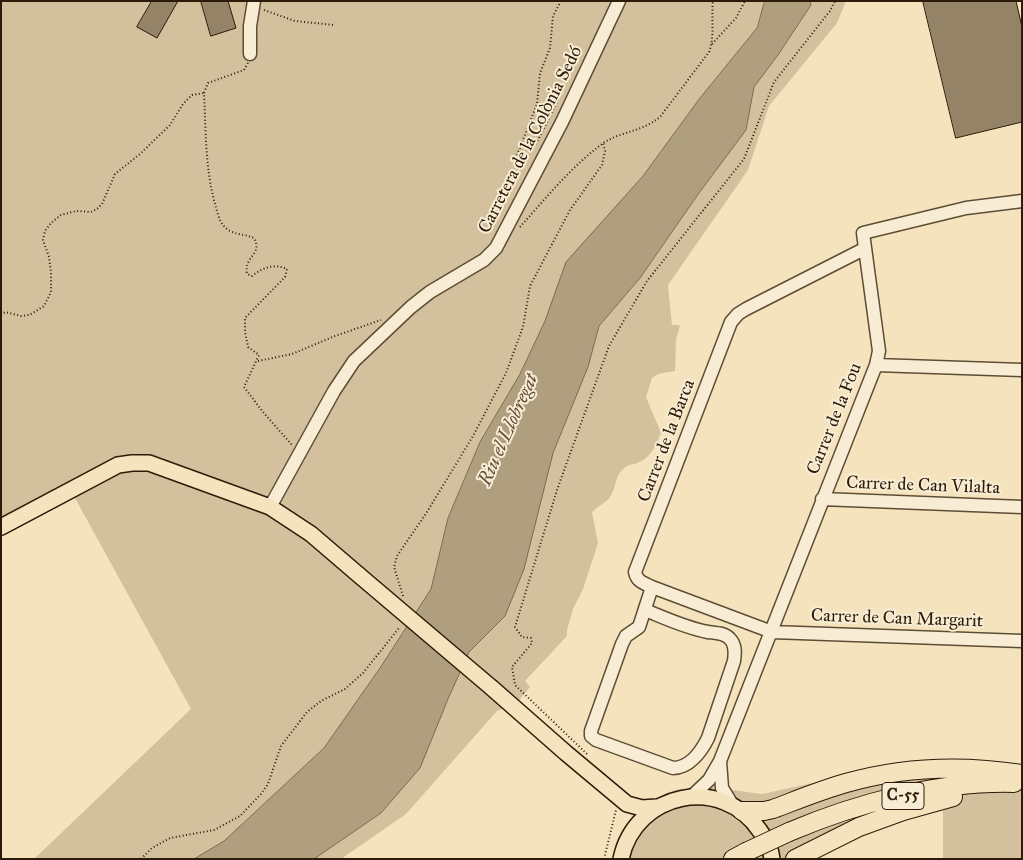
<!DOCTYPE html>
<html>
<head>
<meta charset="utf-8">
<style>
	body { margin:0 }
	#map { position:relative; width:1023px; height:860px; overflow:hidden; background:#f5e3bd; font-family:"IM FELL Great Primer",serif }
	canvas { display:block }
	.frame { position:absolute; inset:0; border:2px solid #2b1b08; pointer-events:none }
</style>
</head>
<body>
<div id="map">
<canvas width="1023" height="860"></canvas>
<div class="frame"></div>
</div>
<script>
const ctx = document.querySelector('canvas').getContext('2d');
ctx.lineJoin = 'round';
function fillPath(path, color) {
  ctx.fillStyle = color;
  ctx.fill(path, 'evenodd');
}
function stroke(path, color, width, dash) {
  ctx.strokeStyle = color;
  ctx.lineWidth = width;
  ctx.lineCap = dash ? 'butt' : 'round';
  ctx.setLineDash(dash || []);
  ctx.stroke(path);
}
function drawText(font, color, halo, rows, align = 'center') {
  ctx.font = font + ' "IM FELL Great Primer",serif';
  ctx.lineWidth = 4;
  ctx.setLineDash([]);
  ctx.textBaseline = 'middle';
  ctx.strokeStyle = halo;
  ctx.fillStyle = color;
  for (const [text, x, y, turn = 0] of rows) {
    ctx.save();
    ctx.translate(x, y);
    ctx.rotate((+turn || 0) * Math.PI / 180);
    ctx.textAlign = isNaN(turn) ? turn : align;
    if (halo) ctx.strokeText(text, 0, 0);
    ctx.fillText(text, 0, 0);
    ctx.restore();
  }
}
fillPath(new Path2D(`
	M1,1H765L757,28L700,98L643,176L545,321L520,374L480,442L448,518L431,589L380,668L324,748L224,841L194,859H34L191,709L75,498L1,537Z
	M810,1H846L837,23L769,106L748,170L668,285L672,325H680L676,340L675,371L658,374L652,378L646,397L661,433C656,445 651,458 637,463C632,465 628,464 623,469C615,476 616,488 610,497C606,503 598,506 592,512L598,543L583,589L573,609L567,630V636L525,681L530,687L516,704L497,711L406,814L341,859H314L381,813L448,699L469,652L505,616L553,453L588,367L599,326L640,278L699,193L746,130L754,87L778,55L811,5Z
	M1022,767V859H943V810L889,824L815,859H615L619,838L636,812L674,790L710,787L762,794L882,768Z`), '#d3c19e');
const water = new Path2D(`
	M765,1H810L811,5L778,55L754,87L746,130L699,193L640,278L599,326L588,367L553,453L524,569L505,616L469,652L448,699L420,768L381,813L314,859H194L224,841L324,748L380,668L431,589L448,518L480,442L520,374L545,321L566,262L643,176L700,98L757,28Z`);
fillPath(water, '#b09f7f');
stroke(water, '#7b6a4f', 1);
const building = new Path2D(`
	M152,1H178L157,38L137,27Z
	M201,1H228L236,28L211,36Z
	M923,1H1016L1022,27V122L956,138Z`);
fillPath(building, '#948366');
stroke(building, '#2b1b08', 1);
const minor = new Path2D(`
	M250,54V26L254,1
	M864,249L746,309L738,314L731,322L635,572C637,582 644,583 652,587L772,632L1022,641
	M876,365L1022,370
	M822,499L1022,507
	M270,507L334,391L354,361L411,307L430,292L484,260L496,248L562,122L619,1
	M645,610C665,618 686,628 708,632C716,633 725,633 730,639C736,645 735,654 734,661L708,738C701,752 689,768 673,768L596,740L591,736V731L622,644L626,636L639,627L652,587
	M720,761L722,788L733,806
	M691,797L709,780L720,761L876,365L879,351L863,233L966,208L1022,201`);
const major = new Path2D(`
	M1,527L118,465L132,463H149L270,507L311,534L360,576
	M492,688L566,753L627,804L642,808L657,807
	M621,859C635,792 722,774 760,831C766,839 771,849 772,859`);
const highway = new Path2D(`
	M742,811H764L773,809C797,800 821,790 846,783C902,767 964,765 1022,774
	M789,832C857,803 939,781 1014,783
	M733,859L746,852
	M795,859L859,827L903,811L953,797`);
stroke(minor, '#5e4d35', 15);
stroke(major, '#2b1b08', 18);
stroke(highway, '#2b1b08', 20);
stroke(new Path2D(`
	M561,1L553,16L550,48L540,73L537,104L516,158L522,160L537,142L558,100H561
	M264,10L295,21L334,25
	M712,44L736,18L745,1
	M248,63L244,70L208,83L204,93C206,130 205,168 215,204C217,211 219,220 223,225C232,236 243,233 254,238C263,255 244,255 247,274L252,276C262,268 274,263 287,269L285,277L245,318V332L248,347L259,355L244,387L263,412L292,445
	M520,227C545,199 571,167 602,144C620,131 640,133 660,117L709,52C715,37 711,18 713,1
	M1,315L5,312L21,316L29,315L36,311L44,306L51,292V272L49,257L43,240L45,231L51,223L61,215L76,211L91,212L97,209L102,204L115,174L140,154L170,125L183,104L192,95L204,93
	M258,361L292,354L335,336L381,320
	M403,596L394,567L397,556L427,512L473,436L506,373L523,327L530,286L570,210L602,165L605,151L603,143
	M587,754L515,685L512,667L532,643L531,638L522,637L515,627L557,490L609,346L647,281L744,159L774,82L830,11L835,1
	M141,859L152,848L170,838L214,830L240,816L261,794L268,784L281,746L307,712L321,701L345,689L363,673L399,628
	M604,859L616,810`), '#2b1b08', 2, [1, 2.5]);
stroke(minor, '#f8edd4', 12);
stroke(major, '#f5e3bd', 15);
stroke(highway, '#f5e3bd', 18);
const majorBridge = new Path2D(`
	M360,576L492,688`);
const highwayBridge = new Path2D(`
	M746,852L789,832`);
stroke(majorBridge, '#2b1b08', 18, []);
stroke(highwayBridge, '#2b1b08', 20, []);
stroke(majorBridge, '#f5e3bd', 15);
stroke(highwayBridge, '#f5e3bd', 18);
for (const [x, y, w] of [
	[903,796,42]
]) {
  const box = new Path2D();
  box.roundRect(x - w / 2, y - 13.5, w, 27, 4);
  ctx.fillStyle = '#f8edd4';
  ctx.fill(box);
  stroke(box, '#2b1b08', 1);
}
drawText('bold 16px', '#2b1b08', null, [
	["C-55",903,796]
]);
drawText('18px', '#2b1b08', '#f8edd4', [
	["Carretera de la Colònia Sedó",531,140,-63],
	["Carrer de la Fou",835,419,-68],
	["Carrer de la Barca",667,441,-69],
	["Carrer de Can Vilalta",923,486,2],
	["Carrer de Can Margarit",897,619,2]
]);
drawText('italic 19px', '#605038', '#f8edd4', [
	["Riu el Llobregat",509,430,-66]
]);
</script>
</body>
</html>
